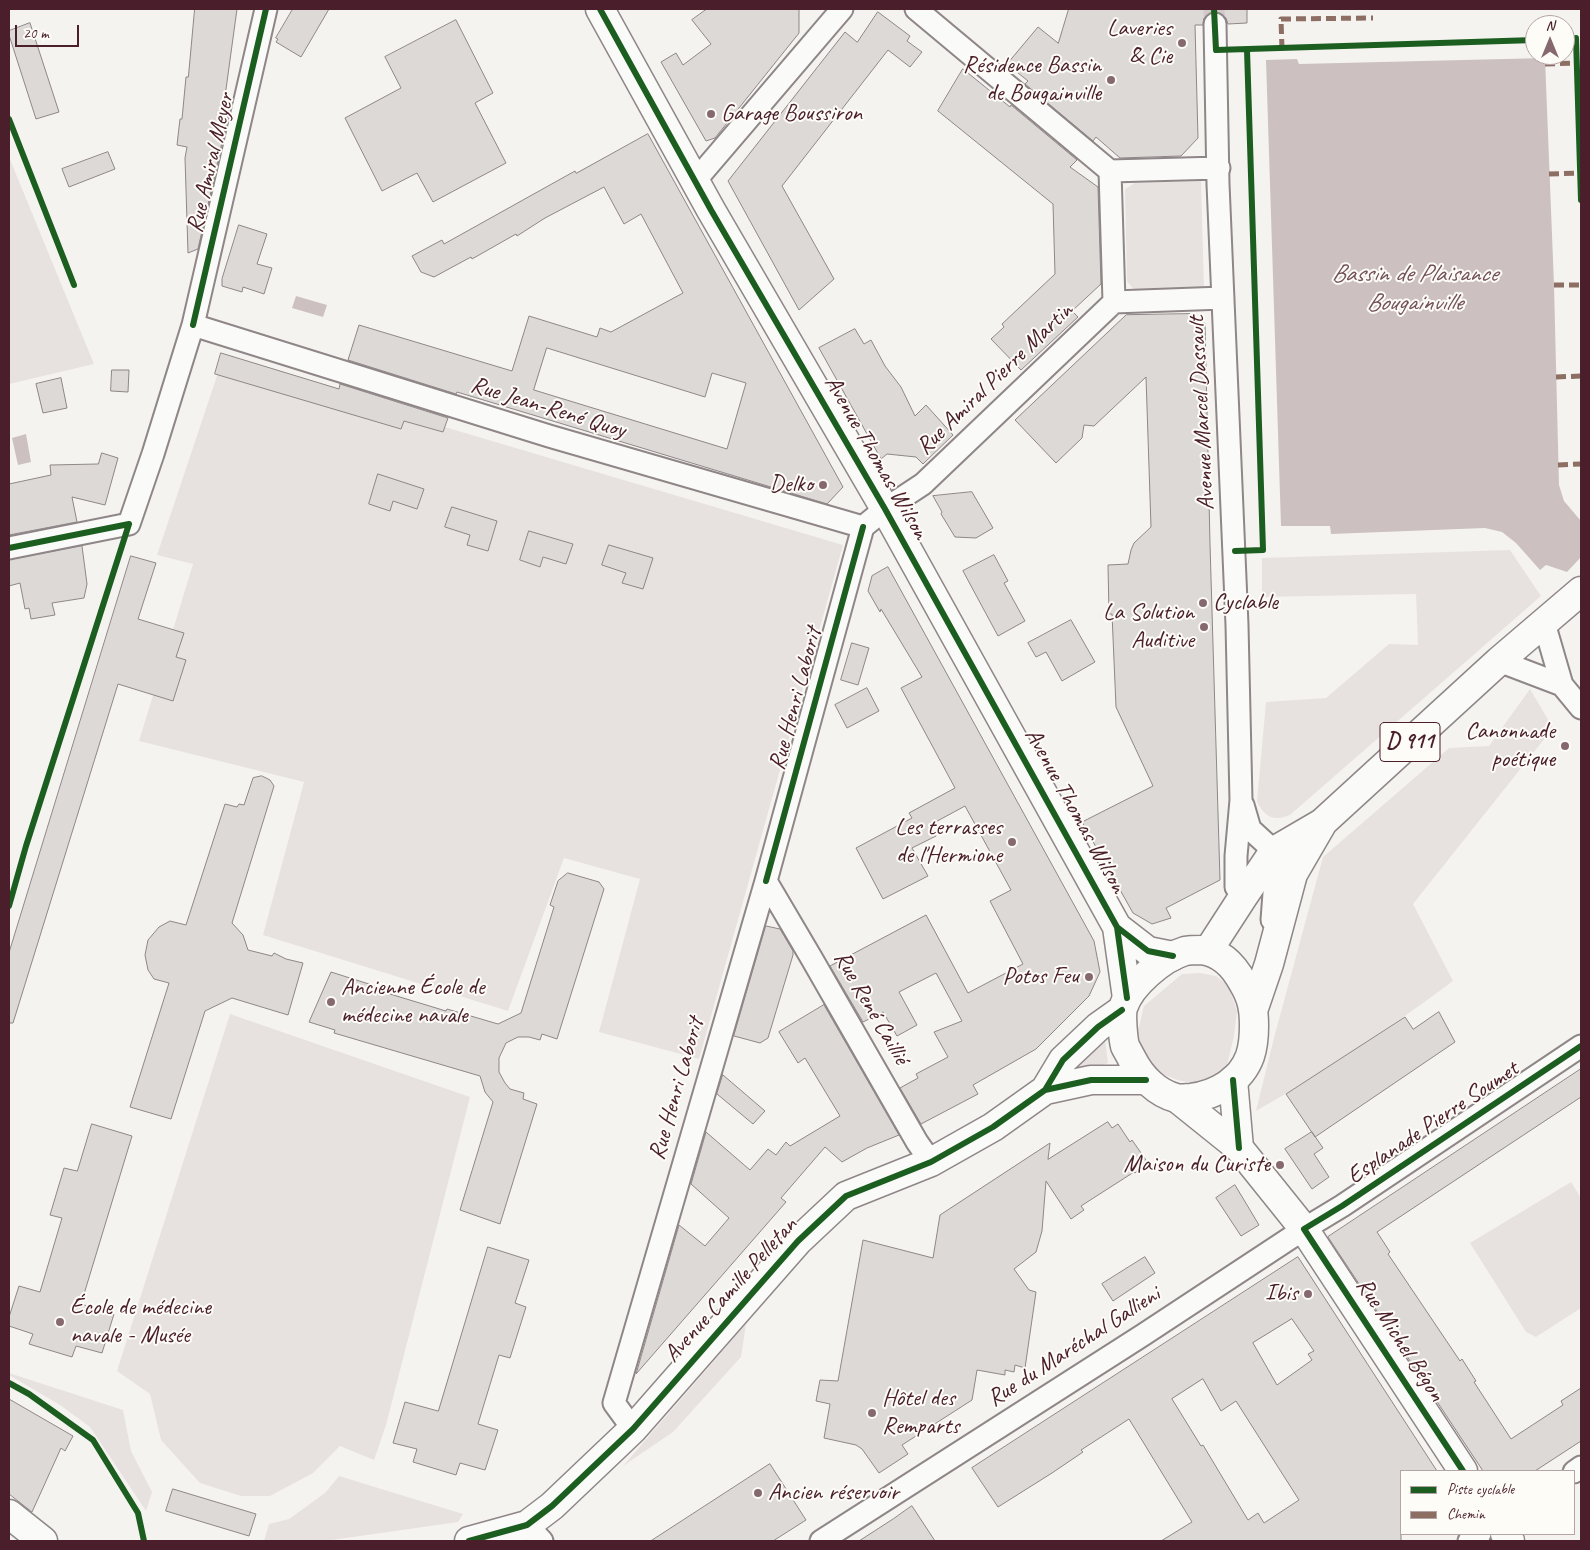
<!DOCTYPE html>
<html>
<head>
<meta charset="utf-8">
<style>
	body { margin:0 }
	#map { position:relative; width:1590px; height:1550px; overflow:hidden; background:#f5f3f0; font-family:Caveat,sans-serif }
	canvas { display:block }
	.frame { position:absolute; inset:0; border:10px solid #4a1f2b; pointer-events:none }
	.legend { position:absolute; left:1400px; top:1470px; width:175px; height:65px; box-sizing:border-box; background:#fdfcf7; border:1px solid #b5a4a5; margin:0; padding:6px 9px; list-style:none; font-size:15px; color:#4a1f2b }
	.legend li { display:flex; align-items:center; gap:10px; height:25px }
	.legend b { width:25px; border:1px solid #b5a4a5 }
	.north { position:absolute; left:1525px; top:15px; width:50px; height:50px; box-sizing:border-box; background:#fdfcf7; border:1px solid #b5a4a5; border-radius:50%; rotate:0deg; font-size:14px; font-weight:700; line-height:20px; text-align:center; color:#4a1f2b }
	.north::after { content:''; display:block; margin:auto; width:18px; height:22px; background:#866970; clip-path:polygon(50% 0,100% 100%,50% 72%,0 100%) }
	.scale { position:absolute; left:15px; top:25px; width:64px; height:22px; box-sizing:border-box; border:2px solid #4a1f2b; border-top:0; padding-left:6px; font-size:15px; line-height:18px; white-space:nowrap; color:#4a1f2b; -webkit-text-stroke:4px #fdfcf7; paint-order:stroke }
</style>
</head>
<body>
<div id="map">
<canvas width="1590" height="1550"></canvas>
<div class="frame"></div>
<ul class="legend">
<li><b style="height:6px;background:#1b5e20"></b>Piste cyclable</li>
<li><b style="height:6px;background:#8d6e63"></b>Chemin</li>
</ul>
<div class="north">N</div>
<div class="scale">20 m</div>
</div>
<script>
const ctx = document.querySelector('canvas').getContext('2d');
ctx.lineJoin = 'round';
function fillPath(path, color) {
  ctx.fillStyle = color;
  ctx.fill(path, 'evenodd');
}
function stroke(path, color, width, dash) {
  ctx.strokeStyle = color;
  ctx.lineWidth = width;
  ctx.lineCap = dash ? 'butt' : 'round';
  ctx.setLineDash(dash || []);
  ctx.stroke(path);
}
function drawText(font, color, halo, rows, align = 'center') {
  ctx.font = font + ' Caveat,sans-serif';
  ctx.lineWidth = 4;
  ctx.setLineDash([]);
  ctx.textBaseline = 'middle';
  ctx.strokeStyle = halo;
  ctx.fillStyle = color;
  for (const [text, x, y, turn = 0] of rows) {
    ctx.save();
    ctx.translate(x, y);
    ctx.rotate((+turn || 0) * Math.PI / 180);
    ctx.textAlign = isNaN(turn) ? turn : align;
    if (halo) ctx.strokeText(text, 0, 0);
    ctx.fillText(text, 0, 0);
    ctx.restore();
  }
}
fillPath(new Path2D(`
	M9,157L94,364L9,384Z
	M1201,181L1204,288L1134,290L1127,281L1125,189L1135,183Z
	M222,361L843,545L699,1059L599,1032L640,879L564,858L508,1011L263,935L304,782L139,741L193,564L157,555Z
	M1510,550L1541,596L1290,815C1274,822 1264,817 1257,801L1266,702L1326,698L1389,644L1418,645L1416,594L1262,597V558Z
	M1530,689L1553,728L1413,904L1453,981C1390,1028 1324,1072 1256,1111L1275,1034L1323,857L1449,748L1489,746Z
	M1200,973L1216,976L1228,985L1237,1011L1234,1036L1226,1070C1219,1073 1211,1078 1204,1080C1184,1088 1161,1073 1144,1063L1138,1031L1144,1006L1182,974Z
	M230,1014L470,1097L386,1425L374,1460L340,1446L313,1473L270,1496H241L200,1483L161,1440L150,1394L117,1371Z
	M1105,1039L1108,1063L1067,1080L1063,1075Z
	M1571,1182L1581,1198V1308L1536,1337L1526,1332L1470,1243Z
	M746,1324L741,1357L673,1432L623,1466Z
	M9,1373L123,1410L131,1451L152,1492L146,1511L90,1427L60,1405L9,1375Z
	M339,1476L463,1514L458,1522L325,1541H264L269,1524L289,1519L325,1493Z`), '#e7e2e0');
fillPath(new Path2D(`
	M1545,58L1554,285L1559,485L1564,501L1581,521V557L1567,572L1546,565L1540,570L1516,543L1502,532L1485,528L1331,534L1330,526H1281L1266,60L1297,59L1299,64Z
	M296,296L327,305L323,317L292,308Z
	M26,434L31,462L18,465L12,438Z`), '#ccc1c0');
const building = new Path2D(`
	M195,9H237L223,111H229L198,249L188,253L185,158L187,147L177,145L180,119H182L186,77H188Z
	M293,9H329L301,57L276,42L278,39L276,38Z
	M707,9H799V33L715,138L706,141L661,62L676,53L683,65L711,44L692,20Z
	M1069,9H1247V23L1228,24L1226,18L1221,13L1214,12L1208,14L1204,18L1203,25H1195L1198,138L1181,156L1120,158L1096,137L1093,141L1025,84L1028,81L1007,64L1038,27L1058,43Z
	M878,12L910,36L907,41L922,52L910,67L888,50L782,186L834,279L799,310L728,181L845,32L857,42Z
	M456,20L493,93L475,103L506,163L433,202L417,173L382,191L345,118L401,88L385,57Z
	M30,23L59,112L36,119L9,35V31Z
	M963,69L1010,107L1011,105L1077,160L1070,167L1098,187L1101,284L1072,311L1078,317L1021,370L991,339L1004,327L1002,324L1055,274L1053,204L938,111Z
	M648,134L843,487L827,504L457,392L456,394L348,360L359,325L512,371L529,316L597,337L600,328L611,332L683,293L641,214L624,224L604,187L545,218L517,236L516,234L472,259L471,257L434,277L421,272L412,256L442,240L444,244L575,171L576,173ZM547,348L705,397L712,373L746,383L727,449L534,390Z
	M108,152L115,169L69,187L62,169Z
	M239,225L267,234L257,264L272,268L264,294L243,287L242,292L222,286V279Z
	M1190,314V323H1205L1210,544L1220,880L1166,908L1171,918L1152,924L1133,913L1082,822L1153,786L1116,707L1112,614H1109L1108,565L1128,564L1131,550L1134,543L1151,527L1146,377L1094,426L1084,425L1082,438L1056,463L1015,420L1126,315Z
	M855,329L864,344L871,340L885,366L901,387L915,416L926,405L953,435L923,464L916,457L887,454L881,459L819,348Z
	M221,353L339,389L340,384L448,418L443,432L404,421L401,429L215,374Z
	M112,370H129L128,392L111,391Z
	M61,378L67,408L43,413L36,384Z
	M102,453L118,458L105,505L72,497L77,522L9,535V484L51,475L50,465L98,464Z
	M378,474L424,489L417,509L393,501L390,511L369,504Z
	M972,492L993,528L976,538L955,537L941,514L942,512L933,496Z
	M452,507L497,521L488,551L467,545L470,535L445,527Z
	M529,531L573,544L566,564L543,557L540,567L520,560Z
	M609,545L653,558L643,589L622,583L626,573L602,565Z
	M82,546L87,584L84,598L52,603L55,615L31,619L29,608L25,609L20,583L9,586V560Z
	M994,555L1008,581L1004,583L1025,621L998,636L963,571Z
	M131,556L156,563L138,619L184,633L176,657L186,660L173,701L118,684L13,1023H9V953Z
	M888,567L1094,941L1100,972L1089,996L1036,1049L973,1085L978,1094L921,1124L900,1088L918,1078L916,1074L948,1057L934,1032L962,1021L936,973L899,992L917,1025L897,1036L883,1012L863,1022L830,966L926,915L968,993L1023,964L990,901L1011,890L965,806L930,825L936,836L912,848L928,876L883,899L856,848L912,818L909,813L955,788L901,688L922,677L881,609L880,612L868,591L872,576Z
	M1071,620L1095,662L1062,681L1046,652L1036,657L1028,643Z
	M852,643L869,648L858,685L841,680Z
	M867,688L879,711L847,728L835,705Z
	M262,776L270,780L274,786L232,923L243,935L248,950L272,956L274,953L286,959L303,963L288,1015L232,998L205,1011L171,1119L130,1107L169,983L154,979L148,970L145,955L148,940L159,927L170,921L186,925L225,804L237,807L239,804L244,805L253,778Z
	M568,873L599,882L604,889L557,1039L542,1034L540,1040L529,1037H518L506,1043L499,1058V1072L505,1083L510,1089L524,1093L523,1099L537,1104L500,1224L460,1210L493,1102L485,1092L480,1076L334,1033L335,1030L309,1022L331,972L391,991L390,994L446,1011L447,1009L498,1024L521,1013L554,907L550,905L558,881Z
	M766,926L780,929L793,951V955L768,1038L760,1043L734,1036Z
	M824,1005L899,1135L867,1148L842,1162L825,1147L781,1198L786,1202L636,1374L679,1225L705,1246L729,1218L691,1184L706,1132L750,1170L768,1149L776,1155L786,1142L790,1146L840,1116L805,1058L798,1063L779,1032Z
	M1439,1012L1455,1042L1315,1137L1286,1094L1405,1017L1413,1029Z
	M1581,1069V1097L1377,1232L1390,1252L1388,1254L1460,1361L1462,1359L1476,1381L1474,1382L1511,1439L1563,1405L1561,1401L1581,1388V1441L1535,1471H1483L1328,1237Z
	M723,1075L765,1111L753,1124L717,1094Z
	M1108,1122L1112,1128L1118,1124L1130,1142L1132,1140L1148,1163L1135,1173L1134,1172L1081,1206L1084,1210L1071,1219L1046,1181L1042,1231L1036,1252L1014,1269L1029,1290L1036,1292L1025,1368L1015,1365L1014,1372L1005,1370V1375L977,1370L972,1400L902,1445L908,1454L879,1473L862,1449L856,1445L824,1438L830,1404L816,1401L820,1380L838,1381L863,1240L933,1258L940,1215L1050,1143L1048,1159Z
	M92,1124L132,1136L81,1304L114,1314L102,1353L76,1346L72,1357L29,1344L33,1334L9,1326V1317L19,1286L40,1292L62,1218L50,1215L64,1168L77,1171Z
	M1312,1132L1323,1148L1314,1154L1329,1177L1312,1189L1285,1149Z
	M1235,1185L1259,1225L1241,1236L1216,1198Z
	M488,1247L529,1260L515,1303L526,1307L510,1358L499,1355L478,1424L498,1430L485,1470L460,1463L456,1475L413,1462L417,1449L393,1443L405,1402L438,1411Z
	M1145,1257L1155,1273L1113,1301L1102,1284Z
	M1298,1257L1437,1471H1401V1541H1161L1192,1522L1129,1419L1081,1450L1083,1452L1052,1473L998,1507L972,1468ZM1292,1319L1314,1351L1308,1354L1312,1360L1277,1385L1253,1343ZM1203,1379L1221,1411L1236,1401L1299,1500L1264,1523L1258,1513L1248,1520L1203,1445L1201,1446L1172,1399Z
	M9,1399L73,1436L65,1451L61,1448L32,1512L9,1494Z
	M770,1464L806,1520L773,1541H651Z
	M173,1489L256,1514L249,1536L166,1511Z
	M912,1506L935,1541H859L893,1519Z`);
fillPath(building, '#dcd9d7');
stroke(building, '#8f8687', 1);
stroke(new Path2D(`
	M1214,9L1215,24`), '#d3c9c9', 21, [21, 11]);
const street = new Path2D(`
	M916,9L1110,171
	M1215,24L1218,184L1237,625L1241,800L1236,856V887L1243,897
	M1219,168L1110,171L1114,302L1223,298
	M695,181L842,9
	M193,325L549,436L863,527L885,509L923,484L1114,302
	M9,548L129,524L153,454L193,325L266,9
	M1544,623L1562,685L1581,708
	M1499,661L1562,685
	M1243,805L1250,829L1274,851L1276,866L1272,920
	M766,881L812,959L917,1142L931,1162
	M633,1429L614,1403L766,881L863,527
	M1574,1472L1581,1467
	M527,1525L542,1541
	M821,1541L1143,1335L1304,1229L1342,1206L1581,1046
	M1469,1541L1480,1534`);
const secondary = new Path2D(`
	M600,9L711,210L885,509L1117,927L1127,998
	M1117,927L1148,951L1173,956
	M1233,1080L1239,1148
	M1178,1099L1239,1148L1304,1229L1463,1471
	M9,1514L43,1541
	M1505,1534L1510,1541`);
const primary = new Path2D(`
	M1201,950C1221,952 1234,966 1243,983C1252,998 1254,1009 1254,1026C1254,1036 1253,1047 1250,1056C1241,1081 1216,1095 1191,1098C1187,1098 1181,1099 1176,1098C1157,1093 1141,1077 1132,1059C1130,1055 1127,1050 1125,1046C1123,1038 1121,1015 1123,1008C1130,985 1162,958 1185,951C1190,950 1196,950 1201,950Z
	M1208,951L1243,897L1274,851L1322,823L1499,661L1581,591
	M1254,1008L1269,964L1293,874L1322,824
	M1045,1090L1063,1060L1098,1027L1122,1010
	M469,1541L527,1525L552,1506L633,1429L798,1241L846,1196L931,1162L993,1127L1045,1090L1091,1080H1146`);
stroke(street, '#8f8687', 25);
stroke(secondary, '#8f8687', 31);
stroke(primary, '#8f8687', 31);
stroke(street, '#fafaf8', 21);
stroke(secondary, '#fafaf8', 28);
stroke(primary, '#fafaf8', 28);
stroke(new Path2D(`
	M1282,49L1281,19L1373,18
	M1545,64L1577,63
	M1549,174L1580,173
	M1554,285H1581
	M1556,377L1581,376
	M1558,465L1581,464`), '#8d6e63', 5, [10, 5]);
stroke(new Path2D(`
	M600,9L711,210L885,509L1117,927L1127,998
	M1214,9L1216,50L1535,40
	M1576,38L1581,200
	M9,119L74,285
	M193,325L266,9
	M9,548L129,524
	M1235,551L1263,550L1247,50
	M766,881L863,527
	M9,906L26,846L129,524
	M1117,927L1148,951L1173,956
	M1233,1080L1239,1148
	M1045,1090L1063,1060L1098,1027L1122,1010
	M9,1383L29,1394L93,1440L138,1513L144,1541
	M1463,1471L1304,1229L1342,1206L1581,1046
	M469,1541L527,1525L552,1506L633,1429L798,1241L846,1196L931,1162L993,1127L1045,1090L1091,1080H1146`), '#1b5e20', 6);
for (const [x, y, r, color] of [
	[1182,43,5,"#866970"],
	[1111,80,5,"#866970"],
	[711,114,5,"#866970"],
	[823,485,5,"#866970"],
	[1203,603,5,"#866970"],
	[1204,627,5,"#866970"],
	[1565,746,5,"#866970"],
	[1012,842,5,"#866970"],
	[1089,977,5,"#866970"],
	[331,1002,5,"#866970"],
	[1280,1165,5,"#866970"],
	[1308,1294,5,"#866970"],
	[60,1322,5,"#866970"],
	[872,1413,5,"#866970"],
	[758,1493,5,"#866970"]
]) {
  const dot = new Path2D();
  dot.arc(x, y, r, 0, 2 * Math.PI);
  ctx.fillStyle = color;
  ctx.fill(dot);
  stroke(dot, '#fdfcf7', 2);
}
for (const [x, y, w] of [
	[1410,742,60]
]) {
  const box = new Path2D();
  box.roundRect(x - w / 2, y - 19.5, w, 39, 4);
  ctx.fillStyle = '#fdfcf7';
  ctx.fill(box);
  stroke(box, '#4a1f2b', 1);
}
drawText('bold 22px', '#4a1f2b', null, [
	["D 911",1410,742]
]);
drawText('24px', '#4a1f2b', '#fdfcf7', [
	["Laveries",1172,29],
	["& Cie",1172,57],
	["Résidence Bassin",1101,66],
	["de Bougainville",1101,94],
	["Garage Boussiron",721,114,"left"],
	["Delko",813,485],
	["Cyclable",1213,603,"left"],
	["La Solution",1194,613],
	["Auditive",1194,641],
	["Canonnade",1555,732],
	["poétique",1555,760],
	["Les terrasses",1002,828],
	["de l'Hermione",1002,856],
	["Potos Feu",1079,977],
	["Ancienne École de",341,988,"left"],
	["médecine navale",341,1016,"left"],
	["Maison du Curiste",1270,1165],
	["Ibis",1298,1294],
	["École de médecine",70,1308,"left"],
	["navale - Musée",70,1336,"left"],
	["Hôtel des",882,1399,"left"],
	["Remparts",882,1427,"left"],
	["Ancien réservoir",768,1493,"left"]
], 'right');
drawText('24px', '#4a1f2b', '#fdfcf7', [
	["Rue Amiral Meyer",211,163,-77],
	["Rue Amiral Pierre Martin",995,379,-44],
	["Rue Jean-René Quoy",548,408,17],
	["Avenue Marcel Dassault",1202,413,-93],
	["Avenue Thomas Wilson",876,458,60],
	["Rue Henri Laborit",796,699,-75],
	["Avenue Thomas Wilson",1075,811,61],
	["Rue René Caillié",871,1008,60],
	["Rue Henri Laborit",677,1089,-74],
	["Esplanade Pierre Soumet",1433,1123,-34],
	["Avenue Camille Pelletan",731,1290,-48],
	["Rue Michel Bégon",1400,1340,57],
	["Rue du Maréchal Gallieni",1074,1347,-33]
]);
drawText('italic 25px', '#725058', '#fdfcf7', [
	["Bassin de Plaisance",1414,274],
	["Bougainville",1414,303]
]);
</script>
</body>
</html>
